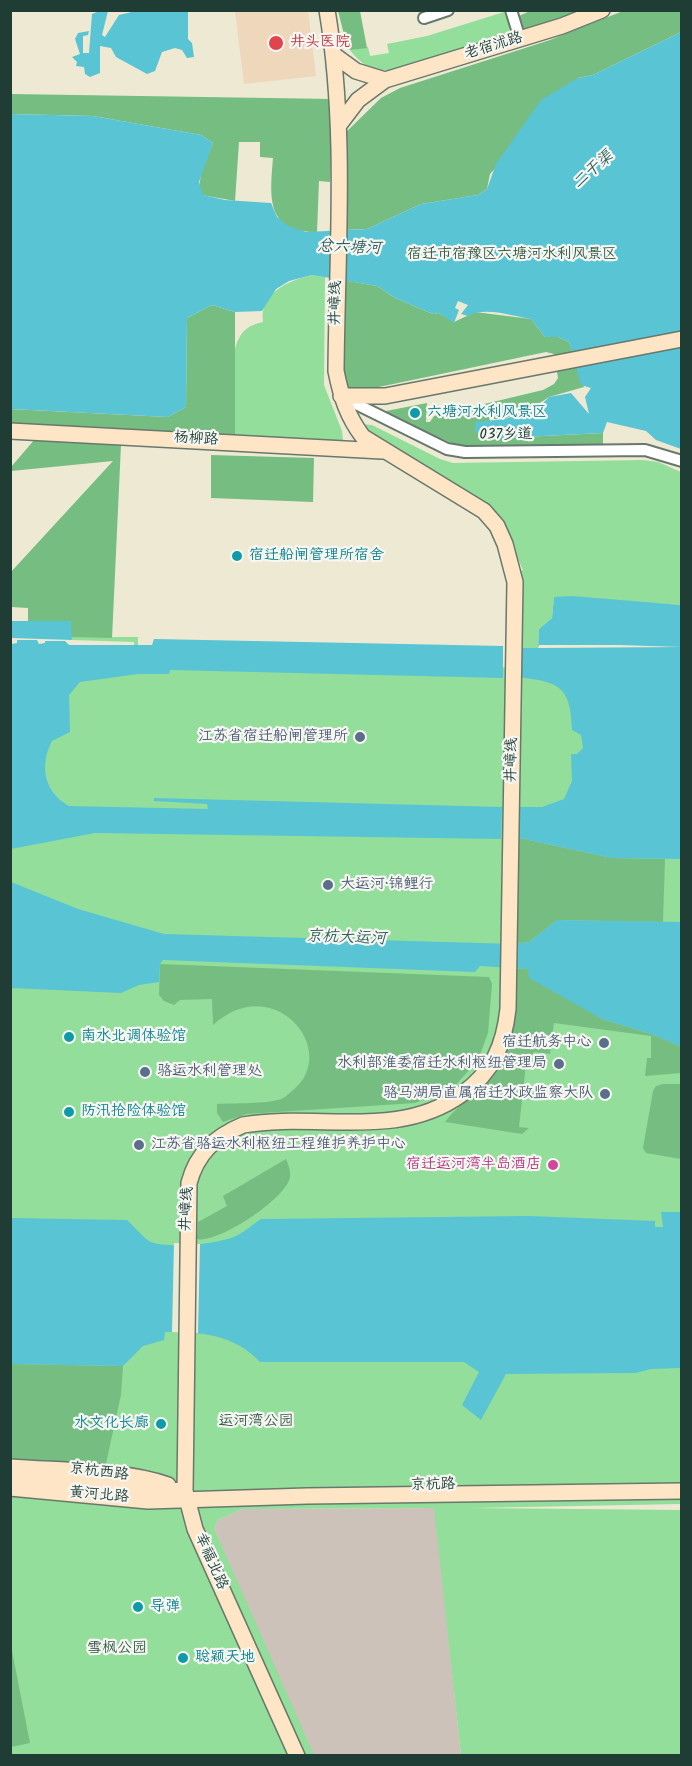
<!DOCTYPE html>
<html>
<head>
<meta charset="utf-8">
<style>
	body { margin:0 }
	#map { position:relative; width:692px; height:1766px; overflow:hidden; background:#eee9d3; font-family:Kalam,sans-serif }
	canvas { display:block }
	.frame { position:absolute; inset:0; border:12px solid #1f3d34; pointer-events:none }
</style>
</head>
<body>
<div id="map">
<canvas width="692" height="1766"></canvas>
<div class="frame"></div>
</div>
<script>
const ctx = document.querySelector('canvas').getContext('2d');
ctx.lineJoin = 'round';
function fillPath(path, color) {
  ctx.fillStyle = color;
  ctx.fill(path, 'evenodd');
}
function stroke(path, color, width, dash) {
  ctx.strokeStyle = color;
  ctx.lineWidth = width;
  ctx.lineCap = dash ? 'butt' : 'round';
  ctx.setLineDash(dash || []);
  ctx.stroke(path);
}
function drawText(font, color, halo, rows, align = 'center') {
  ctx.font = font + ' Kalam,"LXGW WenKai TC",sans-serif';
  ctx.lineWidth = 4.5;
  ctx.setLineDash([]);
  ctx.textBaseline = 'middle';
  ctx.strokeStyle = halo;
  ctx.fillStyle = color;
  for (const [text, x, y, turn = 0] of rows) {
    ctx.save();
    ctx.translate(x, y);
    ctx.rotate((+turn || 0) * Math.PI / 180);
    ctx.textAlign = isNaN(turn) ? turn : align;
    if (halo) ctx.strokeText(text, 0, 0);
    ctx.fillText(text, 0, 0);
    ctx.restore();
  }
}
fillPath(new Path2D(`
	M235,11H308L316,76L244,84Z`), '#eed7bb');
fillPath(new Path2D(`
	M435,1508L461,1755H311L214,1528L218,1520L242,1509Z`), '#ccc2b9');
fillPath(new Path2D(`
	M504,12L510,24L509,36L392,70C374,72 361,65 350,50L368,47L370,56L389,53L387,44L427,36Z
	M312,275L325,277L324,385L342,431L343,441L338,443L235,438V349C240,332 246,326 263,322C259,293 288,281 312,275Z
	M363,424L372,425L440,459L453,463L643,460L658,462L681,472V605L554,597L552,618L539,629L538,648H519V571L523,570L505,531L363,428Z
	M11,621H71L72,637H138V658L681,672V1504L473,1508L681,1510V1755H461L434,1508L242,1509L218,1520L214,1528L314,1755H11Z`), '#93de9a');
fillPath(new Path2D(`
	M338,11H360L367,48L350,50L347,46Z
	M530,11H589L525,31L519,16Z
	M623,11H681V32L593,75L578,78L490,174L487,189L478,195L421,204L367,229L343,230V135L381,98L400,88L550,40Z
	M11,94L333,99L330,182L319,181L317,232C265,233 270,196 273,158L260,157V142H239L235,201L202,195L199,189L201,173L213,143L201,135L93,116L11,114Z
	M343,280L377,286L395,298L433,314L439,313L454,322L475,312L531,319L545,337H558L569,342L584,387L549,397L526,412L514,414L505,419H489L503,438L603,433V446H458L381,412L427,403L426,422H430L434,416L543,390L554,384L558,378L554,354L546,352L355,392L347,390L342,364Z
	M212,305L235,312V438L11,424L10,409L168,417L186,407L187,318Z
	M35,439L121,445L112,638L71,637L70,621H28V608L11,607L10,573L113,461L11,471V467Z
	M211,455L314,458L313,502L211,498Z
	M519,838L612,858L665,859L663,922L557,920L529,942L515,944Z
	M160,964L489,977L492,984L488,1033L478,1060L453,1088L415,1103L247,1114L223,1122L217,1113V1104C232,1103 269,1104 281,1099C285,1098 289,1093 292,1091C342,1053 275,969 213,1025L212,999L180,1000L174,1005L164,1001L159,995Z
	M514,968L528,969L602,1019L654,1035L681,1047V1073L645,1076L647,1058H651V1036L554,1023L550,1054L534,1052L526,1064L519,1127L529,1128L522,1134L445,1122C457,1105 474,1097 488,1082C518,1051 514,1008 514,968Z
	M663,1084H681V1159L646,1153L643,1148L653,1091L656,1086Z
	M286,1159C288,1164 291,1170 290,1177C287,1198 218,1244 197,1239L198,1222L227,1206L223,1196Z
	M10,1364L123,1366L121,1395L105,1468L11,1462Z
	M12,1651L30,1743L11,1747L10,1654Z`), '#76bd82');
fillPath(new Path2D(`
	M102,10L108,11L102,35L105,37L119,15L136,11H188V39L192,43L194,57L187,58L182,50L175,48L162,52L155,71L147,74L116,57L111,48L100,46V73L90,77L85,74L84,67L76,66L77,62L72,57L80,54L75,39L78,33L89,31L88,35L83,36V53H89L92,14Z
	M681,32V449L656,440L646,431L607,422L603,433L503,438L475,432V422L505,419L540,406L549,397L571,393L589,414L585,397L591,388L581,385L569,342L558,337H545L531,319C512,316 485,306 468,316L461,314L468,305L458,301L455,308L459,310L454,323L439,313L433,314L395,298L377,286L312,275L289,281L276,289L262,311L235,312L212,305L187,318L186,407L168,417L11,409L10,114L93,116L201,135L213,143L199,182L203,195L225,200L271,203L277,217L288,226L306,232L367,229L421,204L478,195L487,189L496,164L541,100L578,78L593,75Z
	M572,596L681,605V859L612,858L519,838L520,807H542L564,799L572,781L571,754H577L583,748L581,735L572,730C571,686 559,682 518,677L519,648H538L539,629L552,618L554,597Z
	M11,621H71L72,645H152L154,639L503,646V678L170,670L169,674H138L80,682L69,695L70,732L52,741C39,766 44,792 69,806L208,809L207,804L154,801V798L502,807L501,839L95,833L11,849Z
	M11,882L78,909L164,934L515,944L529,942L557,920L681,922V1047L654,1035L602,1019L529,978L528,969L480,966L475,972L163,960L160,964L159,982L139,985L121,993L11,988Z
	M661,1212H681V1368L651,1369L636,1373L506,1374L481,1420L462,1405L479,1372L464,1362H260C234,1334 201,1332 165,1332L164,1340L143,1346L123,1366L11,1364V1218L127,1220C134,1226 143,1238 151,1242C169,1249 221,1244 238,1235C246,1231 253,1224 261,1219L529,1216L655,1221V1227H663Z`), '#59c4d4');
fillPath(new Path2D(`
	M11,638L134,642V645H69L65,641H45V643L39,644L37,640H17V643L12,644Z
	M539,645H619L682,647L538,648Z
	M174,1243L200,1244L198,1333L172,1332Z`), '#eee9d3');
const street = new Path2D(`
	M511,10L520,39
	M424,18L448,10
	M344,398L447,449L465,452L645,450L682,461`);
const secondary = new Path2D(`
	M334,55L356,71L385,80
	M339,125L358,100L385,80L562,26L602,10
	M341,396H385L682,339
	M10,431L382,451
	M10,1467C58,1471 123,1469 168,1485
	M10,1478L184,1491
	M10,1488L148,1501L307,1496L682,1491
	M297,1756L195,1529L185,1491L189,1183C197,1153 215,1137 243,1125C316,1112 397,1141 462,1094C493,1072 504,1045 508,1009L515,582L505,544L497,526L484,511L363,437C347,416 341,396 336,371C337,251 347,129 327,10`);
stroke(street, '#67796c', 14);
stroke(secondary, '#67796c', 18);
stroke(street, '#fff', 10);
stroke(secondary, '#fee5c5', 15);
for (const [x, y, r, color] of [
	[276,43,8,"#e0444e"],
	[415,413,6,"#0f9aa8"],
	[237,556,6,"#0f9aa8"],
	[360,737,6,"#5c6f8a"],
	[328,885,6,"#5c6f8a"],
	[69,1037,6,"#0f9aa8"],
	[604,1043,6,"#5c6f8a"],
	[559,1064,6,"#5c6f8a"],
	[145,1072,6,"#5c6f8a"],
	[605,1094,6,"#5c6f8a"],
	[69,1112,6,"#0f9aa8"],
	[139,1145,6,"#5c6f8a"],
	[553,1165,6,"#d1479c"],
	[161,1424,6,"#0f9aa8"],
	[138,1607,6,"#0f9aa8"],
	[183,1658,6,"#0f9aa8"]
]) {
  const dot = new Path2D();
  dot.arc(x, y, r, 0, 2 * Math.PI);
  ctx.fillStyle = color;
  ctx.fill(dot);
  stroke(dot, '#f6f6f2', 2);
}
drawText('15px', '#be3a42', '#f6f6f2', [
	["井头医院",290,43]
], 'left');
drawText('15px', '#1f3d34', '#f6f6f2', [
	["老宿沭路",494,47,-17],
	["井嶂线",337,303,-89],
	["037乡道",506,436,-1],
	["杨柳路",196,440,3],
	["井嶂线",513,760,-89],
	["井嶂线",188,1209,-87],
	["京杭西路",99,1473,7],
	["京杭路",433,1486,-1],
	["黄河北路",99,1496,5],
	["幸福北路",210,1562,66]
]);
drawText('15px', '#365d48', '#f6f6f2', [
	["宿迁市宿豫区六塘河水利风景区",512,255],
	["运河湾公园",256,1422],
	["雪枫公园",117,1649]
]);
drawText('15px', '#0d838f', '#f6f6f2', [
	["六塘河水利风景区",427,413],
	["宿迁船闸管理所宿舍",249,556],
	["南水北调体验馆",81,1037],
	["防汛抢险体验馆",81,1112],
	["水文化长廊",149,1424,"right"],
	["导弹",150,1607],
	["聪颖天地",195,1658]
], 'left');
drawText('15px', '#4e5e75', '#f6f6f2', [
	["江苏省宿迁船闸管理所",348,737],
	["大运河·锦鲤行",340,885,"left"],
	["宿迁航务中心",592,1043],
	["水利部淮委宿迁水利枢纽管理局",547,1064],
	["骆运水利管理处",157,1072,"left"],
	["骆马湖局直属宿迁水政监察大队",593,1094],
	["江苏省骆运水利枢纽工程维护养护中心",151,1145,"left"]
], 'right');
drawText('15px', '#b23c85', '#f6f6f2', [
	["宿迁运河湾半岛酒店",541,1165]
], 'right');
drawText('italic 16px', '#2e5f5c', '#f6f6f2', [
	["二干渠",594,171,-42],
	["总六塘河",349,249,2],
	["京杭大运河",346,939,2]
]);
</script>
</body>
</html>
